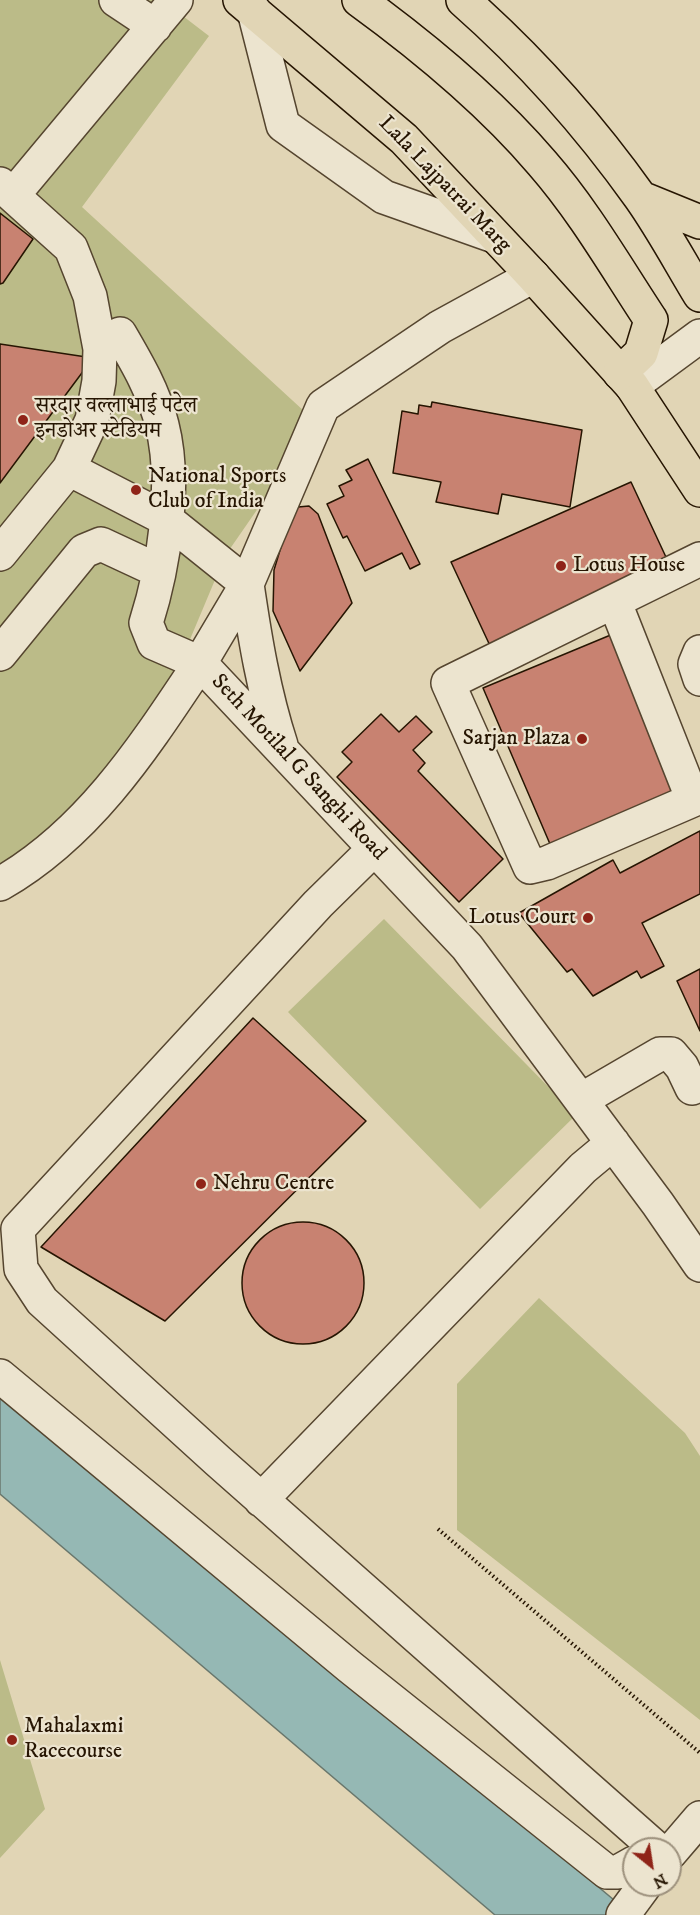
<!DOCTYPE html>
<html>
<head>
<meta charset="utf-8">
<style>
	body { margin:0 }
	#map { position:relative; width:700px; height:1915px; overflow:hidden; background:#e1d5b5; font-family:"IM FELL DW Pica",serif }
	canvas { display:block }
	.north { position:absolute; left:622px; top:1837px; width:60px; height:60px; box-sizing:border-box; background:#ece4cf; border:2px solid #9d917d; border-radius:50%; rotate:150deg; font-size:16px; font-weight:700; line-height:24px; text-align:center; color:#261502 }
	.north::after { content:''; display:block; margin:auto; width:21px; height:27px; background:#8f2418; clip-path:polygon(50% 0,100% 100%,50% 72%,0 100%) }
</style>
</head>
<body>
<div id="map">
<canvas width="700" height="1915"></canvas>
<div class="north">N</div>
</div>
<script>
const ctx = document.querySelector('canvas').getContext('2d');
ctx.lineJoin = 'round';
function fillPath(path, color) {
  ctx.fillStyle = color;
  ctx.fill(path, 'evenodd');
}
function stroke(path, color, width, dash) {
  ctx.strokeStyle = color;
  ctx.lineWidth = width;
  ctx.lineCap = dash ? 'butt' : 'round';
  ctx.setLineDash(dash || []);
  ctx.stroke(path);
}
function drawText(font, color, halo, rows, align = 'center') {
  ctx.font = font + ' "IM FELL DW Pica","Noto Serif Devanagari",serif';
  ctx.lineWidth = 4.5;
  ctx.setLineDash([]);
  ctx.textBaseline = 'middle';
  ctx.strokeStyle = halo;
  ctx.fillStyle = color;
  for (const [text, x, y, turn = 0] of rows) {
    ctx.save();
    ctx.translate(x, y);
    ctx.rotate((+turn || 0) * Math.PI / 180);
    ctx.textAlign = isNaN(turn) ? turn : align;
    if (halo) ctx.strokeText(text, 0, 0);
    ctx.fillText(text, 0, 0);
    ctx.restore();
  }
}
fillPath(new Path2D(`
	M0,0H162L209,36L82,207L317,423L225,556L152,730L0,879Z
	M384,919L576,1115L480,1209L288,1012Z
	M539,1298L685,1433L700,1456V1720L457,1530V1384Z
	M0,1660L45,1809L0,1858Z`), '#bb8');
const water = new Path2D(`
	M0,1387L632,1915H495L0,1494Z`);
fillPath(water, '#95b8b4');
stroke(water, '#69776d', 1.5);
const building = new Path2D(`
	M0,213L33,239L3,283L0,284Z
	M0,344L93,358L0,483Z
	M432,402L582,430L570,507L502,494L498,514L436,502L441,482L393,473L402,411L418,414L419,405L431,407Z
	M368,459L420,564L410,569L402,553L365,571L347,536L343,538L327,504L344,496L339,486L352,480L346,470Z
	M631,482L672,570L492,650L451,562Z
	M309,506L318,514L352,603L300,671L273,611L274,570L290,517L298,507Z
	M613,634L681,790L550,844L483,688Z
	M381,714L399,732L416,716L432,732L413,750L425,763L418,771L503,859L459,902L337,777L352,762L342,752Z
	M700,831V894L642,923L664,966L641,978L637,971L593,996L572,969L567,972L519,913L613,860L620,873Z
	M700,969V1031L677,981Z
	M253,1018L366,1121L165,1321L41,1247Z
	M242 1283a61 61 0 1 1 122 0a61 61 0 1 1-122 0Z`);
fillPath(building, '#c88271');
stroke(building, '#261502', 1.5);
const minor = new Path2D(`
	M116,0L155,26
	M254,11L283,125L384,197L494,236
	M0,184L71,248L90,296L100,349L99,381L92,420L69,469L0,554
	M14,194L176,0
	M533,276L440,327L323,406L247,584L200,663L467,947L658,1204L700,1265
	M632,386L700,336
	M69,469L166,519L247,584C255,639 264,693 281,745
	M615,603L693,800L547,863L530,867L448,683L700,559
	M700,652L695,664L700,679
	M0,654L84,551L101,544L159,571
	M374,849L318,904L18,1229L21,1269L42,1301L218,1461L657,1849
	M0,884C89,833 144,747 200,663L154,643L146,623C164,566 177,484 162,425C154,392 137,363 120,334
	M581,1100L660,1054H671L682,1067L692,1088
	M0,1376L350,1667L607,1872H618L634,1863
	M261,1500L583,1168L613,1143
	M670,1853L700,1818
	M623,1915L645,1885`);
const major = new Path2D(`
	M240,0L404,139L533,276L632,386L700,490
	M463,0C530,59 588,124 640,197C662,228 680,262 700,295
	M641,198L700,222`);
const highway = new Path2D(`
	M359,0C425,48 489,101 542,163C584,211 616,267 651,320L641,353L620,373`);
stroke(minor, '#55452f', 36);
stroke(major, '#261502', 36);
stroke(highway, '#261502', 36);
stroke(new Path2D(`
	M438,1529L700,1753`), '#261502', 4, [1.5, 3]);
stroke(minor, '#ece4cf', 33);
stroke(major, '#e1d5b5', 33);
stroke(highway, '#e1d5b5', 33);
for (const [x, y, r, color] of [
	[23,420,6,"#8f2418"],
	[136,490,6,"#8f2418"],
	[561,566,6,"#8f2418"],
	[582,739,6,"#8f2418"],
	[588,918,6,"#8f2418"],
	[201,1184,6,"#8f2418"],
	[12,1740,6,"#8f2418"]
]) {
  const dot = new Path2D();
  dot.arc(x, y, r, 0, 2 * Math.PI);
  ctx.fillStyle = color;
  ctx.fill(dot);
  stroke(dot, '#ece4cf', 2);
}
drawText('22px', '#261502', '#ece4cf', [
	["Lala Lajpatrai Marg",444,185,46],
	["Seth Motilal G Sanghi Road",298,768,47]
]);
drawText('22px', '#261502', '#ece4cf', [
	["सरदार वल्लाभाई पटेल",35,407],
	["इनडोअर स्टेडियम",35,432],
	["National Sports",148,477],
	["Club of India",148,502],
	["Lotus House",573,566],
	["Sarjan Plaza",570,739,"right"],
	["Lotus Court",576,918,"right"],
	["Nehru Centre",213,1184],
	["Mahalaxmi",24,1727],
	["Racecourse",24,1752]
], 'left');
</script>
</body>
</html>
